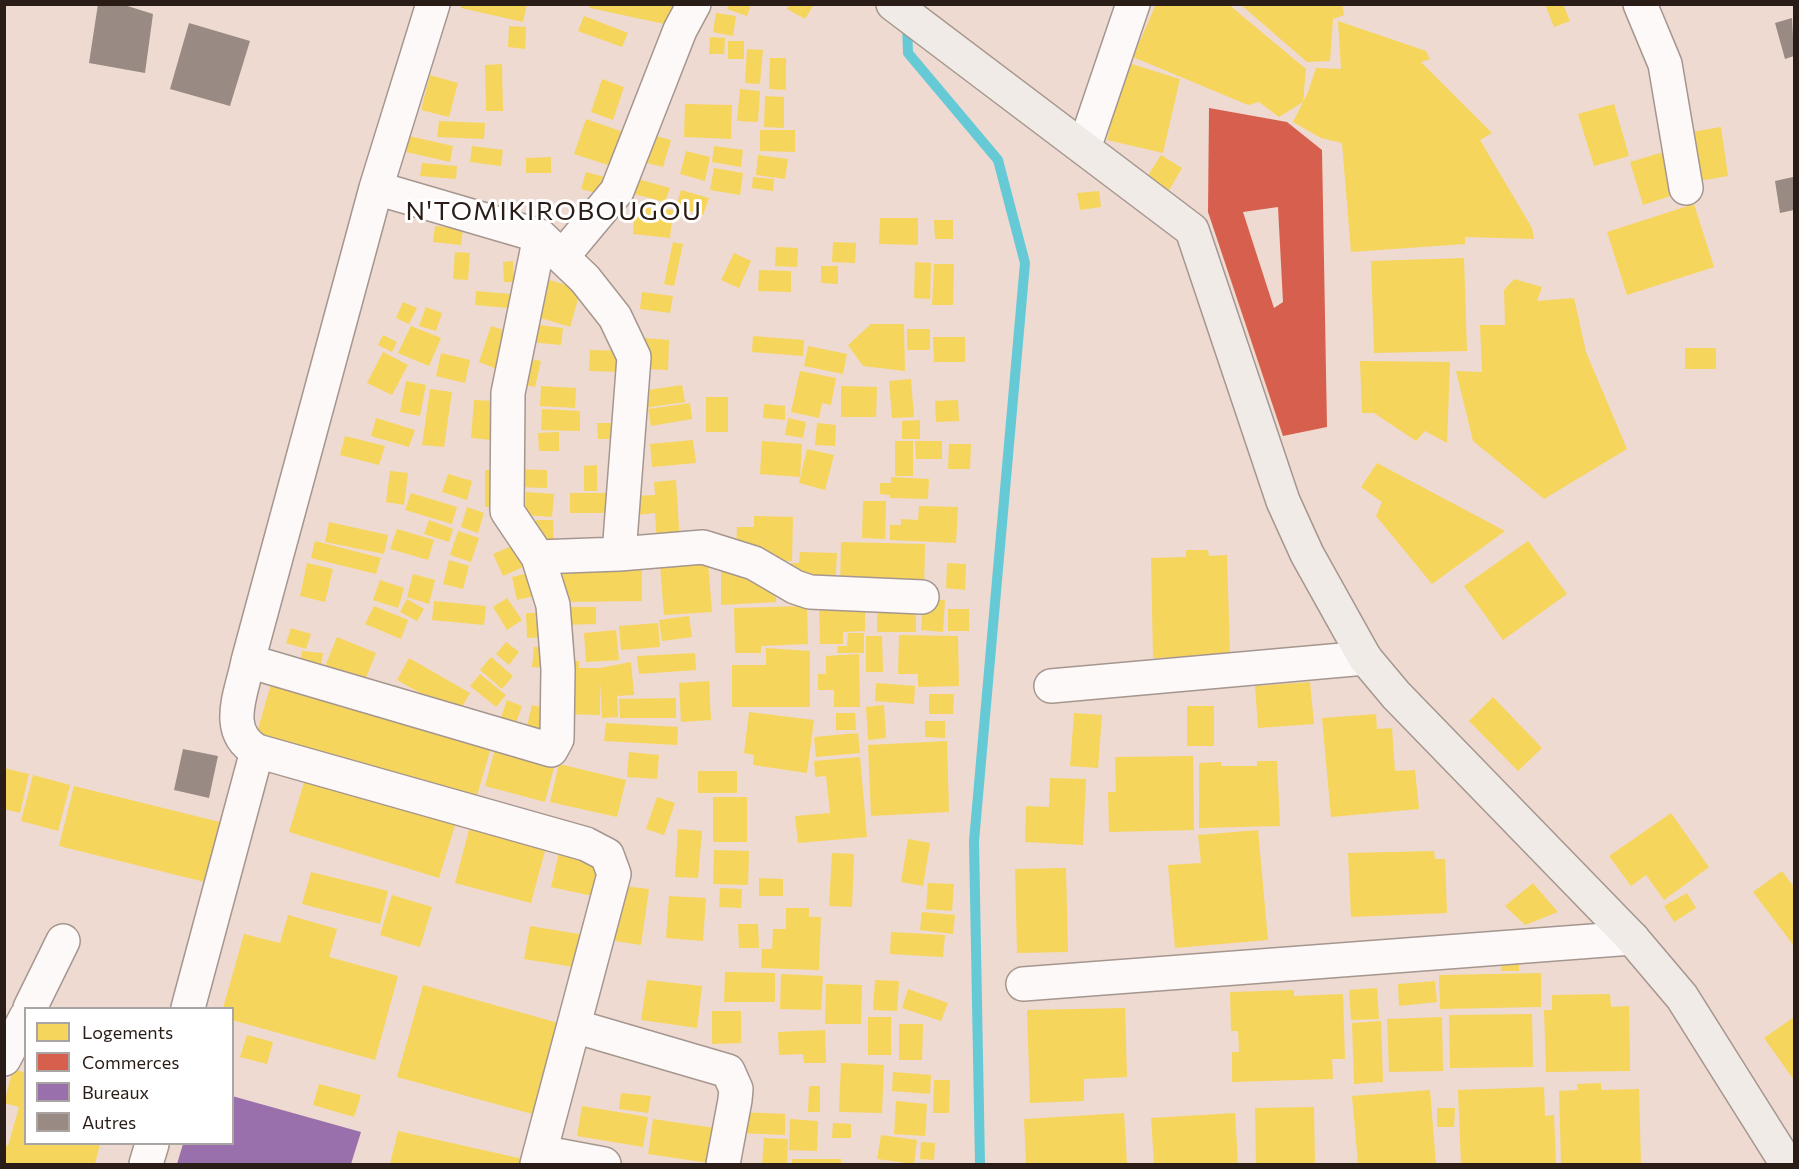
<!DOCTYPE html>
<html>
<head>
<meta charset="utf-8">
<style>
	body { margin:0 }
	#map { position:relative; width:1799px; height:1169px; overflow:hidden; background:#eedad0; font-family:Commissioner,sans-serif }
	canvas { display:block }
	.frame { position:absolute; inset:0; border:6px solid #2a1c16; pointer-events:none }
	.legend { position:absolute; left:24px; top:1007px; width:210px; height:138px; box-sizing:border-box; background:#fff; border:2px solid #aaa4a2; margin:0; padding:8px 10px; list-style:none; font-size:18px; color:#2a1c16 }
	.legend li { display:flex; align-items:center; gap:12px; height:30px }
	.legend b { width:30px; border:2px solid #aaa4a2 }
</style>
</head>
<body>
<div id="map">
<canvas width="1799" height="1169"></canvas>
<div class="frame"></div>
<ul class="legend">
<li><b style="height:16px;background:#f6d55c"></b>Logements</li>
<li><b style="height:16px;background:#d6604d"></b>Commerces</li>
<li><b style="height:16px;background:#9970ab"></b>Bureaux</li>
<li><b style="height:16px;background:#998a83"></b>Autres</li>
</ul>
</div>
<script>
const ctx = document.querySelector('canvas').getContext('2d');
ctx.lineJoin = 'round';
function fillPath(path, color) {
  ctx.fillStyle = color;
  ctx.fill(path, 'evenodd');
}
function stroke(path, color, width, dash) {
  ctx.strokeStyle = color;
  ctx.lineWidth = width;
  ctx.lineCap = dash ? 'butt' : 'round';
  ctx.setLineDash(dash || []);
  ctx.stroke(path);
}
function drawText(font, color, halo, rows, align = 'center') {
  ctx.font = font + ' Commissioner,sans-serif';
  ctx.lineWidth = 6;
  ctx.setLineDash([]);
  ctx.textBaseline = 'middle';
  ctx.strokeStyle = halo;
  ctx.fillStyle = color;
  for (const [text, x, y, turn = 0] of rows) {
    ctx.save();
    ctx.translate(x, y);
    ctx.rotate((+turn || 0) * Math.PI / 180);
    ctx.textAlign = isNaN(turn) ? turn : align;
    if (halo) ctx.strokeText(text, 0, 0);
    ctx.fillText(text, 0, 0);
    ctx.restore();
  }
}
fillPath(new Path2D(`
	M461,4H527L523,22L461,8Z
	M590,4H673L669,25L590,8Z
	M729,4H751L747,16L727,9Z
	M790,4H814L805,19L787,9Z
	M1156,4H1228L1306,69L1303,102L1279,117L1259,102L1248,105L1133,57Z
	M1240,4H1342L1344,15L1333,19L1330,61L1307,62Z
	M1545,4H1563L1570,21L1554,27Z
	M716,13L736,16L733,36L713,32Z
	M584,16L628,33L622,47L578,31Z
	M1338,21L1426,51L1430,59L1421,62L1492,133L1480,140L1532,228L1534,239L1465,237V244L1351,252L1342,143L1321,138L1293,122L1308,92L1316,68L1341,69Z
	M509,26L526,27L525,49L508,47Z
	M710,37L725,38L724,54H709Z
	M728,41H744V59H728Z
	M747,49L763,50L760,84L745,83Z
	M770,58H786V90L769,89Z
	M1125,62L1180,79L1163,153L1107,140Z
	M502,64L503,111H486L485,65Z
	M430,75L458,83L449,117L421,110Z
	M602,79L624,87L613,120L591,112Z
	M740,89L760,91L758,122L737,121Z
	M765,96L784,97V128L764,127Z
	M685,104L732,105L731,139L684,137Z
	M1614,104L1629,156L1594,166L1578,114Z
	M586,119L626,133L614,167L574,154Z
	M439,121L485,123L484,139L437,137Z
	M1721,127L1728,176L1699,181L1691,132Z
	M760,130H795V152L760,151Z
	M652,135L671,140L663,167L643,162Z
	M409,136L453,146L450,162L406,152Z
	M472,146L503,150L501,166L470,162Z
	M714,146L743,150L741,167L712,162Z
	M1670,150L1683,192L1643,205L1630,162Z
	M686,151L710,157L705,181L680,174Z
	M758,155L788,159L785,179L756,175Z
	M1161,155L1182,168L1169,190L1147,177Z
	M551,157V173H526V158Z
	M422,163L457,166L456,179L420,176Z
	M714,168L743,173L740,195L710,190Z
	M586,172L608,178L603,195L581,189Z
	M753,177L774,179L773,191L752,188Z
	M638,179L670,188L665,202L634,194Z
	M681,190L709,198L703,215L676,207Z
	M1099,191L1101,207L1080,210L1077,193Z
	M1694,204L1714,267L1627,295L1607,232Z
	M635,207L673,210L670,238L633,234Z
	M880,218H918V245L879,244Z
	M934,220H953V239H935Z
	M435,226L463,229L461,245L433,242Z
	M673,242L683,244L674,286L664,284Z
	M833,242L856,243L855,263L832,262Z
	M776,247L798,248L797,267L775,266Z
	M455,252L470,253L468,280L453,279Z
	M734,253L751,261L739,288L721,280Z
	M1464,258L1467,351L1374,353L1371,261Z
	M513,261L514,282H504L503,262Z
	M915,262L931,263L930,299L914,298Z
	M934,264H954L953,305H932Z
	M821,266H838V284L821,283Z
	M759,270L791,271V292L758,291Z
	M539,277L581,289L570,327L528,314Z
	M1514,279L1542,287L1537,301L1574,298L1586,352L1627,449L1544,499L1473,441L1456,371L1482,372L1480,325H1505L1504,290Z
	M476,291L510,294L509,308L475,305Z
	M642,292L673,296L670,313L640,309Z
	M403,302L417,308L409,324L396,318Z
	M426,307L442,313L436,331L419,326Z
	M531,324L563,328L561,345L529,342Z
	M871,324H904L905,371L863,366L848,345Z
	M411,326L441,338L429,366L398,353Z
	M491,326L515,334L502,371L479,362Z
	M907,329H930V350H907Z
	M383,335L397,342L392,352L378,345Z
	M753,336L804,340L803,356L752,352Z
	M933,337H965V362H934Z
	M645,338L669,340L668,370L643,369Z
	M808,346L847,354L843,374L804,366Z
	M1685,348H1716V369H1685Z
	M590,350L625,351L624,372L589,371Z
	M383,352L408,365L392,395L367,383Z
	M441,353L470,360L465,383L436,376Z
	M522,357L541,361L535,387L517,383Z
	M1360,361L1450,362L1447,443L1425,431L1416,441L1374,413H1362Z
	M800,371L836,378L831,405L822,403L819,418L791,412Z
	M911,379L914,417L892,418L889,381Z
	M406,381L426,385L420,416L400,412Z
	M682,385L685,402L644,408L641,391Z
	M541,386L576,388L575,408L540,406Z
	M841,386L877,387L876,417H841Z
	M430,389L452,392L444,447L422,445Z
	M706,397H728V432H706Z
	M474,400L493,401L491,440L471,438Z
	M958,400L959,421L936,422L935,401Z
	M690,403L692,419L651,426L648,409Z
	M764,404L785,406V420L763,418Z
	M542,409L580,411V431L541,430Z
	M376,418L415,430L409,447L371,436Z
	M788,418L806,422L803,438L785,435Z
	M920,420V439H902V421Z
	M597,423H619V439H598Z
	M817,423L836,425L835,446L815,445Z
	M559,432V451H539L538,433Z
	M345,436L385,446L379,465L340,455Z
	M693,440L696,463L652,467L650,444Z
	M762,441L802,444L800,477L760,474Z
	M895,441H913V476H895Z
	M915,441H942V459H916Z
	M949,444H971L970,469H948Z
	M807,449L834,455L825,490L799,483Z
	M1377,463L1505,531L1432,584L1376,516L1382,502L1361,487Z
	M597,465V491H584V466Z
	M514,469L547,470V488L514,487Z
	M485,470H502L501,507H485Z
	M390,471L408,473L404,505L386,502Z
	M448,474L472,481L467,500L442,492Z
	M891,477L929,479L928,499L890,498V495L880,494V483H891Z
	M676,480L680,544L657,545L655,513L636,515L635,496L655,495L654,482Z
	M526,492L554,494L552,517L525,515Z
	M411,493L457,507L452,524L405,510Z
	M570,493H612V513H570Z
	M863,501H886L885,539L862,538Z
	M919,506L958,507L956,543L890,540V525H901V519L918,520Z
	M467,507L484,513L478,533L461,527Z
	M754,516L793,517L792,561L753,560L736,549L737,527H754Z
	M429,520L453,529L449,542L424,534Z
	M536,520H553L554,551L537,552Z
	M329,522L388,535L384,554L325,542Z
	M397,529L434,540L428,560L390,549Z
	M458,531L479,538L471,562L450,555Z
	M315,541L381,558L376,574L311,558Z
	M523,541L532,563L503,576L493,554Z
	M1528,541L1567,594L1503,640L1464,586Z
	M841,542L925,544L924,591L840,589Z
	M1186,550H1208L1209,556L1227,555L1230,656L1153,658L1151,558L1186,557Z
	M800,552L837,553L835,589L789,582L791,563H799Z
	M449,560L469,566L463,589L443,584Z
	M708,562L712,612L664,615L660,566Z
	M307,563L333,569L325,602L300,596Z
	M947,563L966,564L965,590L946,588Z
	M642,566V601L561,602V567Z
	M721,569L776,580V602L721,605Z
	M533,572L538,595L517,600L512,577Z
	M413,574L435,580L429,604L407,597Z
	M380,580L404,588L398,608L373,600Z
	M865,597V631L843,632V644H820L819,601Z
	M507,598L522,620L507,630L493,607Z
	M407,599L424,609L417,621L400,612Z
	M923,599L945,600L943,632L921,630Z
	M434,601L486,606L484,625L432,620Z
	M877,604H916V632H877Z
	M374,606L408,620L401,639L365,624Z
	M807,606L808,644L761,646V653H735L734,608Z
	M562,607H596V624L562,625Z
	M948,609H969V631H948Z
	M526,613H546L547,637L527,638Z
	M689,616L692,637L662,641L659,620Z
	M658,623L660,647L621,650L619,626Z
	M291,628L311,634L306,649L286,643Z
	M616,630L619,660L586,662L584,633Z
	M848,633H864V653H837L838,646H847Z
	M899,635L958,636L959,686L918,687V674H898Z
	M866,636H882L883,672H866Z
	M337,637L376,653L361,690L322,674Z
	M506,642L519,652L509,665L496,654Z
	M534,647L551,648L550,668L532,667Z
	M766,648L810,651V707H732V665H766Z
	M302,651L323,653L320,674L299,671Z
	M695,653L696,670L639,674L637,656Z
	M859,654L860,707H834V690H818V674H826V656Z
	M491,657L513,676L502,689L480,670Z
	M409,658L470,693L458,714L397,680Z
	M562,661H579V668H600L631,662L634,695L617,696L618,717L602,718L600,681V715L561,714Z
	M480,674L506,695L496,707L470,686Z
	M273,677L493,741L476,799L256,736Z
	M709,681L711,720L681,722L679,683Z
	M1310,682L1314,724L1258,728L1255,686Z
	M876,683L915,686L914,704L875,701Z
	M929,694H954L953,714H929Z
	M1493,697L1542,748L1518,771L1469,721Z
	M676,698V718H620L619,699Z
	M507,700L522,706L515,726L500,720Z
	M532,705L553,710L546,739L525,734Z
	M884,705L886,738L868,740L866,707Z
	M1187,706H1214V746H1187Z
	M749,712L814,720L807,773L753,765L754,755L744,753Z
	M836,713H855L856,730H836Z
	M1074,713L1102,715L1098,768L1070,766Z
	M1376,714L1377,729L1392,728L1395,771L1415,770L1419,809L1331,817L1322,718Z
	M925,721H945V738L925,737Z
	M606,723L678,727L677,745L604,741Z
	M858,733L860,753L816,757L814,737Z
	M947,741L949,812L871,816L868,745Z
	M496,745L556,760L545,802L485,786Z
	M629,752L659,755L657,779L627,777Z
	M1193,756L1194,830L1109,832L1108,792H1116L1115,757Z
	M860,757L867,837L798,843L795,816L830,813L826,776L815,777L814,761Z
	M1257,761H1277L1280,826L1199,828V763L1221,762V766H1257Z
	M559,764L626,780L617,817L550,802Z
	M4,768L29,774L20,813L4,809Z
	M698,771H737V793H698Z
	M33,775L70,785L58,831L21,821Z
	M306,776L456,822L439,878L289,832Z
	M1050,778L1086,779L1083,845L1025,842L1026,806L1049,807Z
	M74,786L228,824L213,884L59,846Z
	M657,797L675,803L664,835L646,829Z
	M713,797H747V842H713Z
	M1671,813L1709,867L1664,900L1646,875L1631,886L1609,856Z
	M470,826L546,847L531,903L455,883Z
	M678,829L702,831L698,878L675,877Z
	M1258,830L1268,940L1175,948L1168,865L1201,863L1198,835Z
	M908,839L930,843L923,886L901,882Z
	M714,850L749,851L748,885L713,884Z
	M1434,851L1435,859H1445L1447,913L1351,917L1348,853Z
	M559,852L605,862L597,897L551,887Z
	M832,853L854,854L852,907L829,906Z
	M1066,868L1068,952L1017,953L1015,869Z
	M1782,871L1794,887V946L1753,892Z
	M311,872L388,891L380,924L302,904Z
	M759,878L783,879V896H759Z
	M928,883L954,884L952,911L926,909Z
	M1533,883L1558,912L1525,925L1505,906Z
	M623,886L649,889L641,945L615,941Z
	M720,888L742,889L741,908L719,907Z
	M1687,893L1696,908L1674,922L1664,906Z
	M392,895L432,907L420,947L380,935Z
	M669,896L706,898L703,941L666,938Z
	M786,908H809V917H821L819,970L761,968L762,949H772L773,929H786Z
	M922,912L955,915L953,934L920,930Z
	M288,915L337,929L329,957L398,976L375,1060L232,1020V1008H223L244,934L280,943Z
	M738,924H758L759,948H739Z
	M530,926L585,935L580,968L524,959Z
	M891,932L945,935L943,957L890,954Z
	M1501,953H1519V971H1501Z
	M725,972L775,973V1002H724Z
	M1541,973V1007L1440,1009L1439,975Z
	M781,974L823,976L821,1010L780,1009Z
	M647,980L702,986L697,1028L641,1020Z
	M875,980L899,981L897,1011L873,1010Z
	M1435,981L1437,1002L1399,1006L1398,984Z
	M826,984L862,985L861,1024H825Z
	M423,985L562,1024L536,1115L397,1077Z
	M1377,988L1379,1019L1351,1020L1349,990Z
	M908,989L948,1003L941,1021L902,1008Z
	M1294,990V996L1343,994L1345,1059H1332L1333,1079L1232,1082V1052H1239L1238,1031H1231L1230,992Z
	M1610,994L1611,1007L1629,1006L1630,1071L1546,1072L1544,1010H1552V995Z
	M1125,1008L1127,1077L1084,1079V1101L1030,1103L1027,1010Z
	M712,1011H741V1043L712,1044Z
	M1532,1014L1533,1067L1450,1068L1449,1015Z
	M868,1017H891V1055H868Z
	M1442,1017L1443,1071L1389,1072L1387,1019Z
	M1794,1017V1080L1764,1038Z
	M1381,1021L1383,1082L1354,1084L1352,1023Z
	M899,1024H923L922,1060H899Z
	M825,1030L826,1063H804L803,1054L779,1055L778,1032Z
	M247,1035L273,1042L267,1064L240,1057Z
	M841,1063L884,1065L882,1113L839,1112Z
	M13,1069L26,1073V1144H100L95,1164H4V1145L8,1146L19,1107L4,1103Z
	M893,1072L931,1075L930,1094L892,1091Z
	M934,1080H950L949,1113H933Z
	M1601,1083V1090L1639,1089L1641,1164H1561L1559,1091L1578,1090L1577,1084Z
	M319,1084L361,1095L354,1117L313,1105Z
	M809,1086H820V1112H808Z
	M1544,1087L1545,1116L1554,1115L1556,1164H1461L1458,1090Z
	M1430,1090L1436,1164H1358L1352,1096Z
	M621,1093L651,1096L648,1113L619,1109Z
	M896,1101L927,1104L925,1136L894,1134Z
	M582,1106L648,1117L643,1147L577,1136Z
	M1314,1107L1315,1164H1256L1255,1108Z
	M1437,1108H1455L1454,1127H1437Z
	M741,1112L785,1114V1135L740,1133Z
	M1124,1113L1127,1164H1026L1024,1119Z
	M1235,1113L1238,1164H1154L1151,1118Z
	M653,1119L715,1128L709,1163L648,1154Z
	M790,1119L818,1121L817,1151L789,1150Z
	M833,1123L851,1124V1138H832Z
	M398,1131L523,1159L522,1164H390Z
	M881,1135L917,1140L914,1164L877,1159Z
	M764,1138L788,1139L787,1164H762Z
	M921,1142L935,1143L934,1160L920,1159Z
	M792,1159H841V1164H792Z`), '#f6d55c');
fillPath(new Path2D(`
	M1209,108L1287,122L1322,150L1327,427L1283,436L1208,212ZM1278,207L1283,302L1274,308L1243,212Z`), '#d6604d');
fillPath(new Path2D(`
	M232,1096L361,1132L351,1164H177L183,1144H232Z`), '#9970ab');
stroke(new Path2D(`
	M907,23L908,53L998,160L1025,263L974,841L980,1164`), '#66c9d6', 10);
fillPath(new Path2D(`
	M98,4H121L153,14L145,73L89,63Z
	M1792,18L1794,56L1785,59L1775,23Z
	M189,23L250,41L230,106L170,89Z
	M1793,177L1794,210L1780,213L1775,181Z
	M183,749L218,756L209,798L174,790Z`), '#998a83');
const street = new Path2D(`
	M433,4L376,188L248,661C242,693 222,731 257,751L586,844L607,855L614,874L537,1164
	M1640,4L1665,64L1686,188
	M1084,148L1133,4
	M376,188L540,236L585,279L615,317L634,357L619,554
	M562,257L617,191L680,30L694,4
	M538,557L619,554L703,547L754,563L795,587L810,592L922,597
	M248,661L551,750L557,739L558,669L553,605L538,557L507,511L508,393L540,236
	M1051,686L1365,658
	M1023,984L1632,938
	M30,1008L63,941
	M188,1008L257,751
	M574,1026L728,1071L736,1089L735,1100L723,1164
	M4,1059L26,1017
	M540,1152L604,1164
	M146,1164L152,1144`);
const secondary = new Path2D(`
	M893,4L1192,230L1283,501L1307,554L1365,658L1396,695L1632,938L1682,997L1787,1164`);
stroke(street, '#a5968f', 36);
stroke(secondary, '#a5968f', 36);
stroke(street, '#fcf9f8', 33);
stroke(secondary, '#f0ebe6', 33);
ctx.letterSpacing = '1.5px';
drawText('26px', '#2a1c16', '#fff', [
	["N'TOMIKIROBOUGOU",554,211]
]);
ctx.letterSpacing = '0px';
</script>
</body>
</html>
